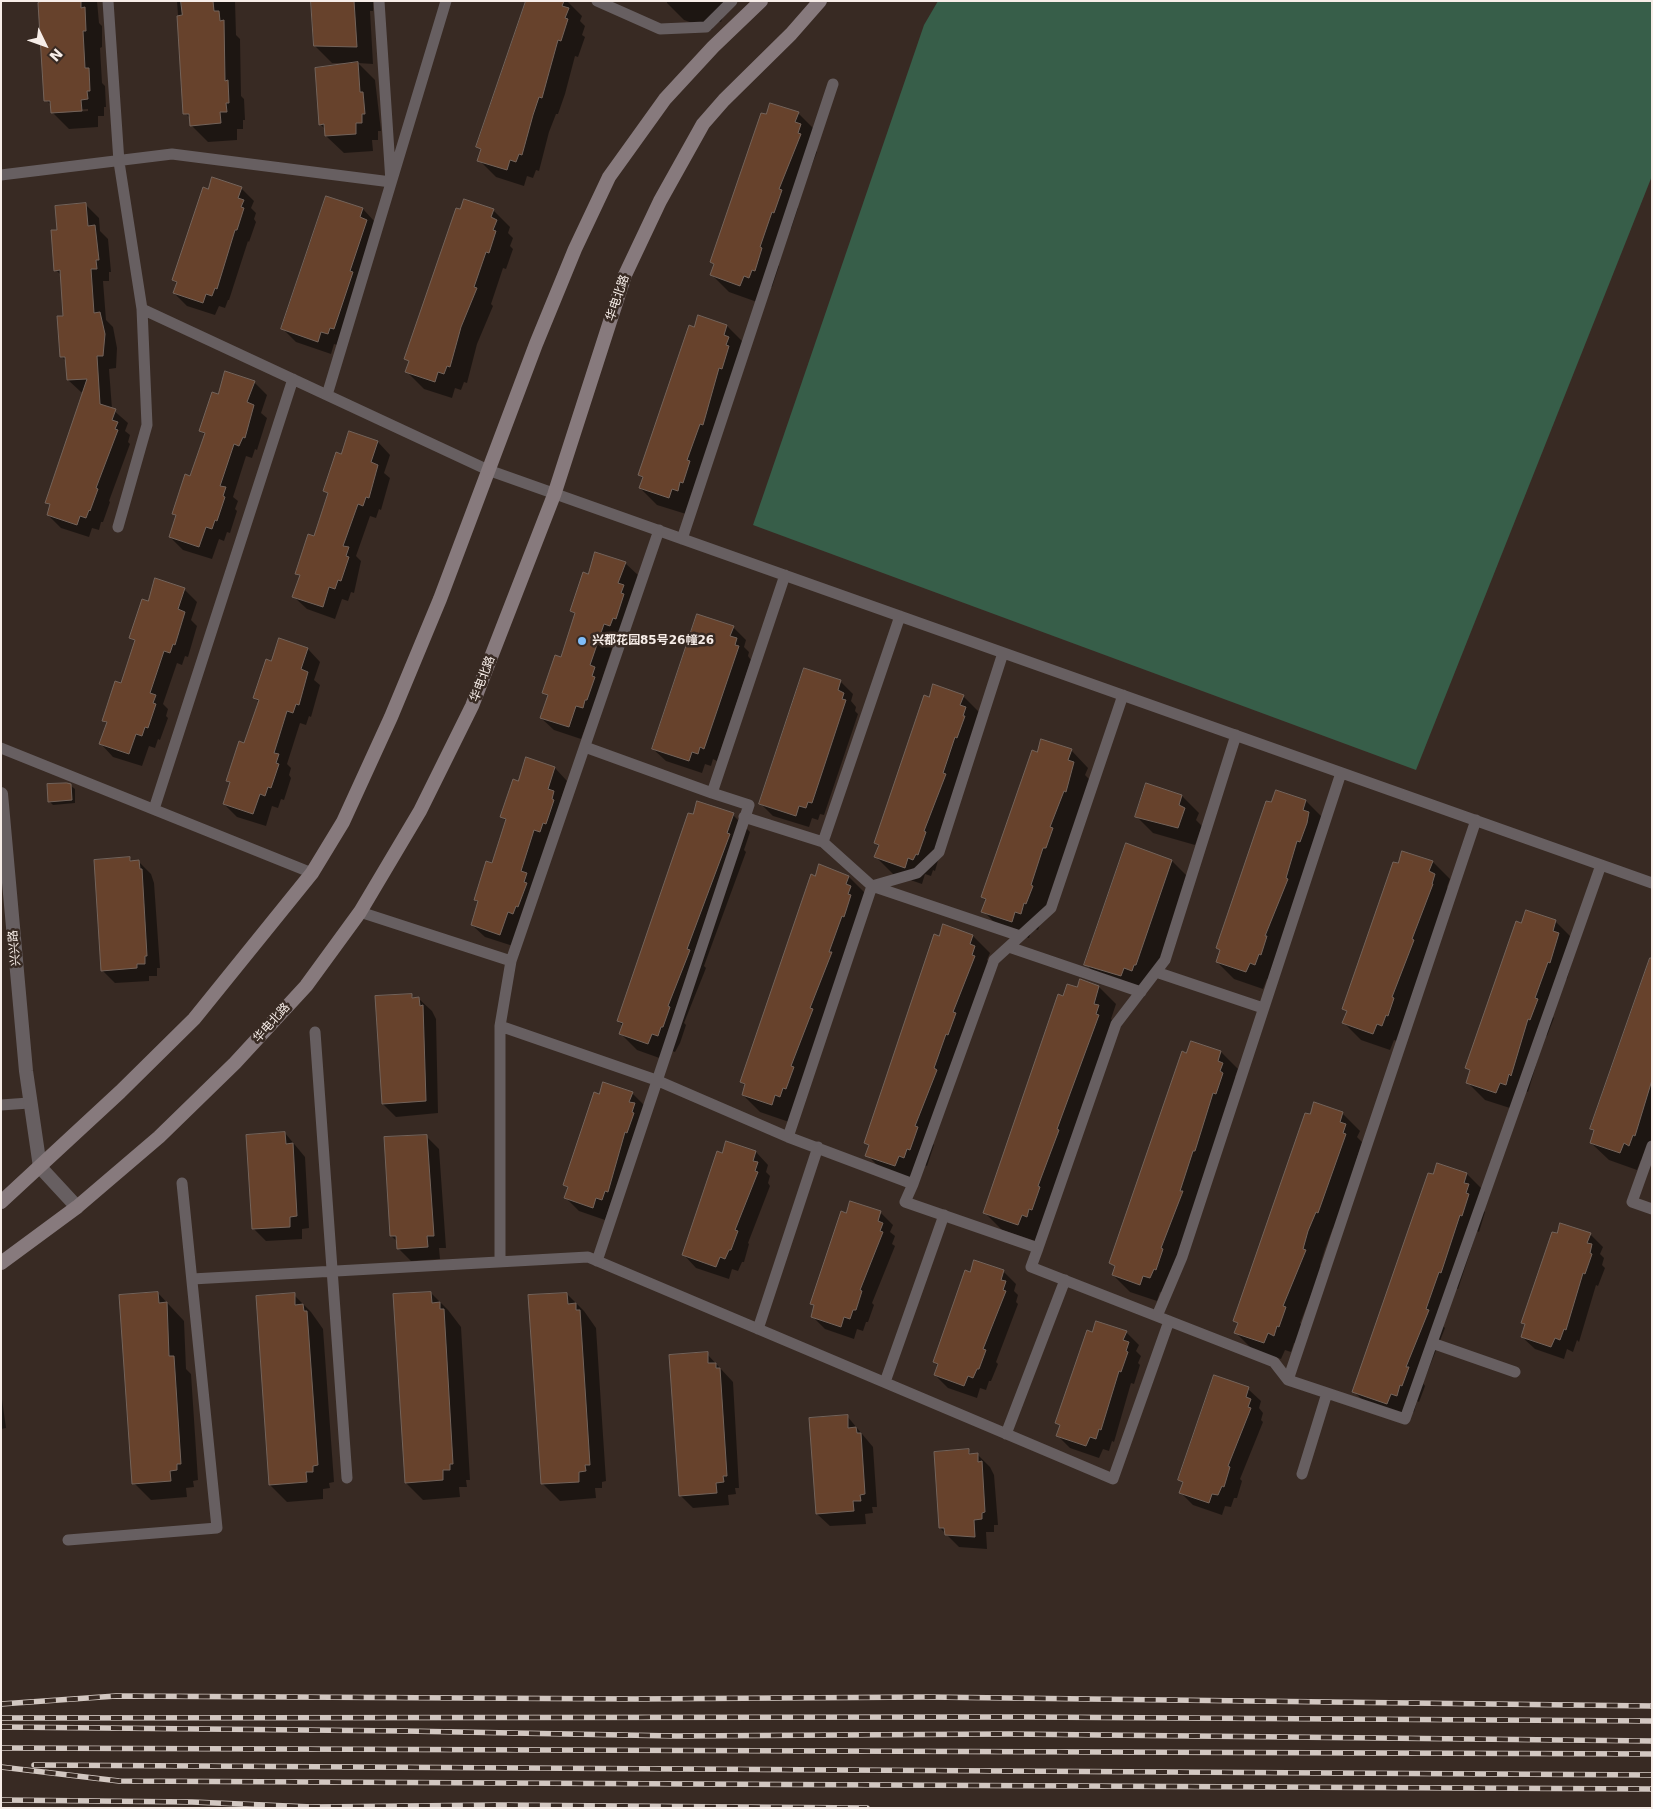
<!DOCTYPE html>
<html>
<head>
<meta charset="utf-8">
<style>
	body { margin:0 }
	#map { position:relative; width:1653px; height:1809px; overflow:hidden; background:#382a23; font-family:"DejaVu Sans",sans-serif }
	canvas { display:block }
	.frame { position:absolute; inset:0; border:2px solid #f7ede8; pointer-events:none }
	.north { position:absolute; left:20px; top:20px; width:50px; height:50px; -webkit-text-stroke:4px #382a23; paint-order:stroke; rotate:132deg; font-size:14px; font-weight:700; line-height:20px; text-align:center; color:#f7ede8 }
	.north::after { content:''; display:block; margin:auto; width:18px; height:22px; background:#f7ede8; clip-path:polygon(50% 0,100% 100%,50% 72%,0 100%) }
</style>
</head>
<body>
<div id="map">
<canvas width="1653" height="1809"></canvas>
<div class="frame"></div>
<div class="north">N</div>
</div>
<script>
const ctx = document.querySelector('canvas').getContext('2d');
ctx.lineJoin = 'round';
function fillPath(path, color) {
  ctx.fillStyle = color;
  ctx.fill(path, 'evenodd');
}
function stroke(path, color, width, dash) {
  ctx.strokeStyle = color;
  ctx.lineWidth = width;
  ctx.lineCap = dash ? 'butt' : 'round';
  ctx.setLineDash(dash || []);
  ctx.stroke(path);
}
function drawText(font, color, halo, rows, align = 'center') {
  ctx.font = font + ' "DejaVu Sans","Noto Sans SC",sans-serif';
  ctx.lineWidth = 5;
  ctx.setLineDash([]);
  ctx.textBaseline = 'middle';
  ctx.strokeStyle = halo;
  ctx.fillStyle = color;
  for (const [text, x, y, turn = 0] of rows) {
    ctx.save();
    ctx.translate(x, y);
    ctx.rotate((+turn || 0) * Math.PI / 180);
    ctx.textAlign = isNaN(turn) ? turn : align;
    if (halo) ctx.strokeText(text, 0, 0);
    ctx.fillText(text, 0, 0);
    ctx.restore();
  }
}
fillPath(new Path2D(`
	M938,1H1652V176L1416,770L753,525L924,25Z`), '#375e49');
fillPath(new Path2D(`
	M39,1H97L99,23L102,26V47L100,48L102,83L105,86L106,107H104V116H98V127L69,129L52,112V106L46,100ZM88,109V111L61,113V111Z
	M177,1H235L236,35L240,39L241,96L244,99L245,120H243V129H237V140L208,142L191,125V119L185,113Z
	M312,1H373V11H370L373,64L358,63L375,80L381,131H378V140H372L373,151L344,153L326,136V130L320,124L349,63H332L315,46Z
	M527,1H567L582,16L580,21L585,26L582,35L585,37L578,57L575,56L565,94L558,114H556L549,132L539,171L536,170L533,178L527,176L524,186L496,177L479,160L482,151L477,147Z
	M667,1H732L727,14H724L721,22L715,20L712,30L684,20L667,3Z
	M798,113L815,130V149L817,152L796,206L798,208L791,229L789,228L776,264L779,266L772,287L769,286L757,302L729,292L712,275L715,266L711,262Z
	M241,188L254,201L251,208L256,213L254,219L256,222L249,242L248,241L229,300H228L225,308L219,306L215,315L187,306L174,293L177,284L173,280Z
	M327,198L363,209L375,222L340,346L334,344L331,354L296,342L283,329Z
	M86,205L99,218L100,231L108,239L111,272H109V281H103L106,320L113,327L117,348L116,368L109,369L112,409L128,423L125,431L130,435L128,442L130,444L109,501L110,502L103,522H101L99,530L92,528L89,537L61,528L48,515L51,506L47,502L84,392H81L68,380L67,362L62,357L65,317L62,276L56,270L59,231Z
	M493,210L510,227L508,233L513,238L510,246L513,249L506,269L503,268L491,304L493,306L477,344L467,383L464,382L461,390L455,388L452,398L424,389L407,372L410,363L405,358Z
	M727,326L744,343L686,514L657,505L640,488L643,479L639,475L695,328Z
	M254,382L267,395L261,413L267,418L257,450L255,449L252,458L246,456L233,497L238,501L235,509L237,511L230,533L227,532L224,541L219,539L212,559L183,550L170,537L177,517L173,513L191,478L205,435L201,431L219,396Z
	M378,442L390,455L384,473L390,478L381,510L379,509L376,518L370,516L356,556L361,561L354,593L351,592L348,601L342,599L335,619L307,609L294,597L301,577L297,573L315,537L329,495L324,490L342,456Z
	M625,563L638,575L623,638L616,636L603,676L595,720L589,718L581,739L554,730L541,718L548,697L544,692L561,659L576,615L571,611L589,575Z
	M184,589L197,602L191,620L197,626L188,657L185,656L182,665L177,663L163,704L168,709L166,716L168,718L160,740L158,739L155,748L149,746L142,766L113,757L101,744L107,724L103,720L121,685L136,642L131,638L148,603Z
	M733,627L746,640L744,647L749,652L748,656L751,660L717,761L713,759L711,766L705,764L702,773L666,761L653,749Z
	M280,640L308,649L320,662L314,680L320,685L311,717L309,716L306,725L300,723L287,764L291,768L289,775L291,778L284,800L281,799L278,808L272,806L266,826L237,817L224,804L231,784L227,781L245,745L259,702L254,698L272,663Z
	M840,681L853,694L851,701L856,707L855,711L858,714L824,815L820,814L818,820L812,818L809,827L773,816L760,803Z
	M963,696L980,713L935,871L933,870L931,876L925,874L922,884L893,874L876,857L879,847L875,843L930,699Z
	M1071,750L1088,768L1085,775L1090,780L1038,930L1032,928L1029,938L1000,928L983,911L986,901L982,897L1037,753Z
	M527,759L555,768L567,781L513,946L485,937L472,925L479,904L475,900L492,865L506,821L502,817L519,782Z
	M71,786L75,789V803L53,805L49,801Z
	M1276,791L1306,801L1323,818L1272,981L1267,979L1263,989L1234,979L1217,962L1221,952L1217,948Z
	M1182,796L1199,813L1196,820L1202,826L1195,845L1153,833L1136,816Z
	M733,815L750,832L744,850L746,852L704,966L706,968L684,1023L686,1025L680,1043L675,1052L669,1050L665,1060L637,1050L620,1033L623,1026L618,1021Z
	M1127,844L1172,861L1189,878L1153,982L1138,993L1103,982L1086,964Z
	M1403,852L1433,862L1450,879L1447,887L1452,892L1399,1042L1394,1040L1390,1050L1361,1040L1344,1023L1348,1013L1344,1009Z
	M130,858L133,862L138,861L151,874L154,883L160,968H157V976H149V981L115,983L102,970Z
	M816,877H849L866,894L789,1122L760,1112L743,1095L746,1087L741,1082Z
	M1526,912L1556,922L1573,939L1575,951L1567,979L1565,978L1552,1016L1554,1018L1547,1036L1545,1035L1528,1092L1526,1091L1513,1109L1485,1100L1467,1082L1471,1072L1467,1068Z
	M935,936H973L990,953L987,960L991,964L932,1143L934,1145L927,1166L924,1165L912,1182L884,1172L867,1155L870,1147L865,1142Z
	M1652,972V1152L1646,1162L1641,1160L1637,1170L1609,1160L1591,1143L1595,1132L1591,1129Z
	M1099,987L1116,1004L1111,1019L1115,1023L1035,1241L1002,1230L985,1213L1063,997L1078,989Z
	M411,995L415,999H419L432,1011L436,1019L438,1113L396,1117L383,1104Z
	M1191,1042L1221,1052L1238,1069L1235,1077L1239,1081L1167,1294L1160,1292L1157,1301L1130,1292L1113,1275L1116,1268L1111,1263Z
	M632,1093L645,1106L605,1220L579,1211L566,1198L569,1189L564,1185L600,1095Z
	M1315,1104L1343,1114L1360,1131L1357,1137L1362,1142L1335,1229L1333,1228L1325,1249L1320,1265L1322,1268L1300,1323L1302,1325L1296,1343H1294L1291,1352L1285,1350L1281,1359L1253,1350L1236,1333L1239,1325L1234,1321Z
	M285,1133L305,1157L309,1228L302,1229V1239L266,1241L254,1229Z
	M426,1136L439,1149L446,1248H439L440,1259L411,1261L398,1248V1242L391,1236Z
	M756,1152L768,1165L766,1172L770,1176L768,1183L770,1186L748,1243L749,1244L744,1262H742L738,1271L732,1269L729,1279L696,1268L684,1255L723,1154Z
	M1438,1164L1467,1174L1484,1191L1483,1210L1485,1212L1479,1232L1477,1231L1458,1289L1456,1288L1443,1326L1445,1328L1423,1383L1425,1386L1419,1402L1417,1401L1414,1412L1408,1410L1404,1420L1371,1408L1353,1391Z
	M880,1212L893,1225L890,1232L895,1236L892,1244L895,1246L872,1303L874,1305L868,1322H866L863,1331L857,1329L854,1339L825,1329L812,1316L815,1307L811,1303L847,1214Z
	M1590,1234L1603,1247L1600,1254L1604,1258L1602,1265L1605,1268L1598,1286L1596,1285L1579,1342L1577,1340L1573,1352L1567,1349L1564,1359L1535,1349L1522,1337L1526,1326L1522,1322Z
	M1003,1271L1016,1284L1014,1291L1018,1295L1016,1302L1018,1304L996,1362L998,1364L991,1381H989L986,1390L980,1388L977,1398L948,1388L935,1375L938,1366L934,1362L970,1273Z
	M158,1293L184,1321L186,1369L191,1374L198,1480L193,1481L194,1487L186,1488L187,1497L151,1500L134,1483Z
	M431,1293L448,1310L461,1327L470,1480H466L467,1487H459L460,1497L423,1500L406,1483Z
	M567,1294L584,1311L596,1328L606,1481L602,1482V1488H595L596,1498L560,1501L543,1484Z
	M294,1295L311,1312L323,1329L334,1482L329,1483L330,1488L323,1489V1499L287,1502L270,1485Z
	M1126,1332L1139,1345L1136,1351L1141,1356L1138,1363L1140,1365L1134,1384L1131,1383L1114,1442L1112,1441L1109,1451L1103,1449L1099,1458L1070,1448L1058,1436L1061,1427L1057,1423L1093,1334Z
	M707,1354L733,1382L739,1488H735L736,1494L728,1495L729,1505L693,1508L680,1495Z
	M1248,1389L1261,1401L1259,1408L1263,1413L1261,1420L1263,1422L1240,1479L1242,1481L1237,1498H1234L1231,1507L1225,1506L1222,1515L1193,1505L1180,1492L1183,1483L1179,1479Z
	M1,1392L6,1428L1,1429Z
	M847,1416L873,1447L877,1507H872L873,1513L865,1514L866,1524L830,1526L817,1514Z
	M968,1451L973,1455L977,1454L990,1467L994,1475L998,1525H994V1532H986L987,1549L959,1547L940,1528Z`), '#0007');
const building = new Path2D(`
	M43,1H81V8L85,7L86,31H83L85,68H89L90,91H87L88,99L81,100L82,111L51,113L50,101H44L38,3Z
	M181,1H213L214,11H219L220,21L224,20L225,81L228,80L229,103H226L227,112H220L221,123L190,126L189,114H183L177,16L182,15Z
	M311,1H354L357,47L314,46Z
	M526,1H564L562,6L569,8L565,18L568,19L561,41L558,40L548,76L542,98L539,97L533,115L522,155L519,154L516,162L510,160L507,170L477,161L481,149L476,147Z
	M358,62L360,92H363L365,114H362V123H356V134L325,136L324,124L319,125L315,68Z
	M770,103L799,112L795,122L801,124L798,133L801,134L779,189L782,190L774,213L772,212L760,247L762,248L755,271L752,270L749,278L744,276L740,286L710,275L714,264L710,262L761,113L766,114Z
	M212,177L242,187L238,198L244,200L241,207L244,208L237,230H235L217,289L215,288L212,296L206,294L203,303L173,293L177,282L172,280L203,187L208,189Z
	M326,196L363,208L360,217L367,220L350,271L353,272L334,329L330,328L328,334L321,332L318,342L281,329Z
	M464,199L494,209L491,217L497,220L493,230L496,231L489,253L486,252L474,287L477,288L461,327L450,367L447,366L444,374L438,372L435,382L405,372L409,361L404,359L456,208L460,209Z
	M86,203L88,226L95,225L99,260H96L97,269H91L94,313L100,312L105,334L103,356H97L100,404L116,409L112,420L118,422L115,429L118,430L96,488L98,489L90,511L89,510L86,518L80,516L77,525L47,515L50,504L45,503L87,379L67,380L65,357H60L57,316H63L60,270L54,271L51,230H57L55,206Z
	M698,315L727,325L724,335L729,337L726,345L729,346L722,369L719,368L703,425L700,424L687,460L690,461L683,483L680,482L678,491L672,489L669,498L639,488L643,477L638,475L689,325L694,327Z
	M225,371L255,381L247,402L254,405L245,438L243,437L239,446L234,444L220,486L226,487L223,496L225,497L217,521L215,520L212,529L206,527L199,547L169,537L176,515L172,514L185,474L190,476L205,433L199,431L212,392L218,394Z
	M349,431L378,441L371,462L378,465L369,498L366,497L363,506L358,504L343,546L349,547L346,556L349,557L341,581L338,580L335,589L329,587L323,607L292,597L300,575L295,574L308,534L314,536L328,493L323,491L336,452L341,454Z
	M595,552L626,562L618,583L624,585L621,593L624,594L616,619L613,618L610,626L604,624L590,665L595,667L592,676L595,677L587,700H585L583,708L576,706L569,727L540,718L548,695L542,693L555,655L561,657L575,613L570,611L583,572L588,574Z
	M155,578L185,588L178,609L185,612L175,645L173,644L170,653L164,651L150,693L156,695L153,703L156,704L148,728L145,727L142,736L136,734L129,754L99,744L107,722L102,721L115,681L121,683L135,640L129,638L142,599L148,601Z
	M697,614L734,626L730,636L737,638L735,645L739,646L704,749L700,747L698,754L692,752L689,761L652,749Z
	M279,638L308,648L301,669L308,672L299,705L296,704L293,713L287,711L274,753L279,754L276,763L279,764L271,788L268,787L265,796L260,794L253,814L223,804L230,782L226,781L239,741L244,743L259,700L253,698L266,659L271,661Z
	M804,668L841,680L838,690L844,693L842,699L846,700L812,803L808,802L806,808L799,806L796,816L759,804Z
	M933,684L964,695L960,705L966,707L963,716H965L957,738L955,737L943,773L946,774L924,831L926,832L918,855L916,854L913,860L908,858L905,868L874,857L879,845L874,843L924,695L929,697Z
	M1041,739L1072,749L1068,760L1074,762L1066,792L1064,791L1050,827L1053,828L1046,848H1043L1031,885L1033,886L1026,904L1024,903L1021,914L1015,912L1012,922L981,912L986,899L981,897L1032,750L1037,752Z
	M526,757L555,767L548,789L554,791L552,799L554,800L546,824L543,823L540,832L534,830L521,871L527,873L524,882L527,883L518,907L516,906L513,914L508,912L500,935L471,925L478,901L474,900L486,861L492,863L506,819L500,817L513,779L518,781Z
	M67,783L71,784L72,800L48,802L47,784Z
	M1146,783L1182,795L1179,805L1185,808L1178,828L1135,817Z
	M1276,790L1306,800L1303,810L1309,812L1307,823L1300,842L1297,841L1286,878L1288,879L1265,936H1267L1261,955L1259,954L1255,965L1250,963L1246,972L1216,962L1220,950L1216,948L1266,801L1271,802Z
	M697,801L734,813L727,833L730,834L687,949L690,950L668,1006L670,1007L663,1027H661L658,1036L652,1034L648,1044L619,1034L623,1023L617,1021L688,813L693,814Z
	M1126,843L1172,860L1136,965H1134L1132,971L1124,968L1121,976L1084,965Z
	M1402,851L1433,861L1429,871L1435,874L1432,884H1433L1412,939L1414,940L1392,997L1394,998L1388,1016L1386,1015L1382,1026L1377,1024L1373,1034L1342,1023L1347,1011L1342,1009L1393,862L1398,863Z
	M130,857V861L139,860L140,869H142L147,956H145V964H137V968L101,971L94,860Z
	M819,864L849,876L846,884L851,886L848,894L851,895L844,917L842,916L829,952H832L810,1008L813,1009L791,1066L794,1067L786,1089L783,1088L780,1097L775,1095L772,1105L742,1095L745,1084L740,1082L811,874L815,876Z
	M1526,910L1556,920L1553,931L1559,933L1550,963L1548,962L1535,998L1538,999L1530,1020L1528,1019L1511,1076L1509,1074L1506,1085L1500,1083L1496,1093L1466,1083L1470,1070L1465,1068L1516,921L1521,923Z
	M943,924L973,935L970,944L975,946L972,955L975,956L953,1012L956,1013L948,1035L946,1034L934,1068L937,1070L915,1126L918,1127L910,1150L907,1149L904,1158L899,1156L895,1166L865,1156L869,1145L864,1143L934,934L939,936Z
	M1650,958H1652V1080L1635,1136L1633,1135L1629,1146L1624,1143L1620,1153L1590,1143L1594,1130L1590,1129Z
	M1080,979L1099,986L1094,1004L1099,1005L1096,1014L1099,1015L1057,1129L1059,1130L1038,1186L1040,1187L1032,1210L1029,1209L1027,1217L1022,1215L1018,1225L983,1213L1058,994L1063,996L1067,984L1077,987Z
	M412,994V998L419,997L420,1006L423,1005L426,1101L382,1104L375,996Z
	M1191,1041L1221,1051L1218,1061L1223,1063L1220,1071L1223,1073L1216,1094L1213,1093L1195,1151H1193L1180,1191H1183L1161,1248L1163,1249L1156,1270L1154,1269L1150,1278L1143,1276L1140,1285L1112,1275L1115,1266L1109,1263L1182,1051L1186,1053Z
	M603,1082L633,1092L629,1102L635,1103L632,1112L634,1113L627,1133L625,1132L608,1192L605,1191L602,1200L596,1198L593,1208L564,1198L568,1187L563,1185L594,1092L599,1094Z
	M1314,1102L1343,1112L1340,1122L1346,1124L1343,1133L1346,1134L1318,1213L1316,1212L1308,1231L1303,1249L1306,1250L1283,1306L1286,1307L1279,1327L1277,1326L1274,1336L1268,1333L1264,1343L1234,1333L1238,1323L1233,1321L1305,1113L1310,1114Z
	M285,1132L286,1144L293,1143L297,1216L290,1217V1227L252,1229L246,1135Z
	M427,1135L434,1236H427L428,1247L397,1249L396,1236H390L384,1137Z
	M726,1141L756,1151L753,1161L758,1162L755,1171L758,1172L735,1230L738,1231L731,1250H729L725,1259L720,1257L716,1267L682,1255L717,1151L722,1153Z
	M1437,1163L1467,1173L1464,1183L1469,1184L1466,1193L1469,1194L1462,1216L1460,1215L1441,1273L1439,1272L1426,1309L1429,1310L1406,1367H1409L1402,1386L1400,1385L1397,1396L1391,1394L1387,1404L1352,1392L1428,1173L1433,1174Z
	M850,1201L881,1211L878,1221L883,1223L880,1231L883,1232L860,1290L862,1291L856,1310H853L850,1319L844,1317L841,1327L811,1317L814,1305L810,1304L841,1211L846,1213Z
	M1560,1223L1591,1233L1587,1243L1592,1244L1590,1253L1592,1254L1585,1274L1583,1273L1566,1330L1564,1329L1560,1340L1555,1338L1551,1347L1521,1337L1525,1324L1521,1323L1552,1232L1557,1233Z
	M974,1260L1004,1270L1001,1280L1006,1281L1003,1290L1006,1291L983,1349L986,1350L979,1369H977L973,1378L968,1376L964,1386L934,1375L938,1364L933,1362L965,1270L970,1272Z
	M158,1292L159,1303L167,1302L169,1356H174L181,1464H177V1470L170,1471L171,1481L132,1484L119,1295Z
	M431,1292L432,1303L440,1302V1309H444L453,1464H450V1470H443V1480L405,1483L393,1294Z
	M295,1293V1305L303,1304L304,1311H307L318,1465L313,1466V1472H306L307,1482L269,1485L256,1296Z
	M567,1293L568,1304L576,1303V1310H580L590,1465H585L586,1471L579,1472V1482L541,1484L528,1295Z
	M1096,1321L1127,1331L1123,1340L1129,1342L1126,1351L1128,1352L1121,1372L1119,1371L1101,1430L1099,1429L1096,1439L1090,1437L1086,1446L1056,1436L1060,1425L1055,1423L1087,1330L1092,1332Z
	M708,1352V1363H716V1368H720L727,1476H723L724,1482L716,1483L717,1493L679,1496L669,1355Z
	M1214,1375L1249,1387L1246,1397L1251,1399L1248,1407L1251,1408L1228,1466L1230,1467L1224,1487L1222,1486L1218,1495L1212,1494L1209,1503L1179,1493L1183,1482L1178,1480Z
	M848,1415V1428L856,1427L857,1433H861L865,1494L860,1495L861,1501H853L854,1511L816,1514L809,1418Z
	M969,1449V1454L978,1453V1462L982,1461L985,1512L982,1513V1519L974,1520L975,1537L945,1535L944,1528H939L934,1452Z`);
fillPath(building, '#67422c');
stroke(building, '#73635a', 1);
stroke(new Path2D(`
	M108,1L119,162L142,309L147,425L118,527
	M597,1L660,29L706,27L732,1
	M1,175L172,154L391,182L379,1
	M142,309L488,470L1652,883
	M327,395L446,1
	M682,539L833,84
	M900,616L823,842L872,886L1020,936
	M585,747L712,793
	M1,748L312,873
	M154,809L293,379
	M744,817L823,842
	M360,912L511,961L500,1026L656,1080L788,1137L913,1184L905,1202L1038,1248L1031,1267L1274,1362L1288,1380L1405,1419L1601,865
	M1009,947L1141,992
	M511,961L659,530
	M1156,972L1263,1008
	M315,1032L347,1478
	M1,1105L29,1103
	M788,1137L872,886L917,873L939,852L1003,653
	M1652,1146L1632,1202L1652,1209
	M913,1184L994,960L1051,908L1123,695
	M1038,1248L1116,1024L1165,960L1236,735
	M597,1261L749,805L712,793L785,575
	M500,1262V1026
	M192,1279L588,1257L1113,1479L1169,1321
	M1157,1316L1182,1257L1341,773
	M758,1329L818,1147
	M1432,1343L1515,1372
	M1288,1380L1476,820
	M885,1382L944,1215
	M1006,1434L1065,1280
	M1302,1474L1327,1393
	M68,1540L217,1528L182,1183`), '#675f61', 11);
stroke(new Path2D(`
	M1,794L26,1071L40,1167L77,1207`), '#675f61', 14);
stroke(new Path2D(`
	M1,1202L120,1092L194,1019L312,873L343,822L391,717L440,599L536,344L575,249L609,177L665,99L713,47L761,1
	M1,1263L77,1207L159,1137L235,1063L306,986L360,912L420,811L472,706L554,495L625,275L660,201L703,124L724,100L791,34L820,1`), '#877a7d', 14);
const rail = new Path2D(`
	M1,1704L116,1696L635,1699L927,1697L1652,1706
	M1,1718L1025,1717L1652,1721
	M1,1727L404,1731L676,1736L1009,1734L1652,1741
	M1,1748L1652,1754
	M34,1765L1652,1775
	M1,1767L119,1781L1652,1789
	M1,1800L192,1802L313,1807L497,1805L867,1808`);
stroke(rail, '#d2c7c1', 5.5);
stroke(rail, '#382a23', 4, [11]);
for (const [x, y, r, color] of [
	[582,641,5,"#7fbdf9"]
]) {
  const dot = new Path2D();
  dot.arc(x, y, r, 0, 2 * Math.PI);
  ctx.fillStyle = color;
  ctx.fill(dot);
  stroke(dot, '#382a23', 2);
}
drawText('12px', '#f7ede8', '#382a23', [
	["华电北路",618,298,-71],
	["华电北路",483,679,-69],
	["兴兴路",15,948,-95],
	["华电北路",272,1023,-48]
]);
drawText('bold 12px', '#f7ede8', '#382a23', [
	["兴都花园85号26幢26",592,641]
], 'left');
</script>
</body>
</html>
